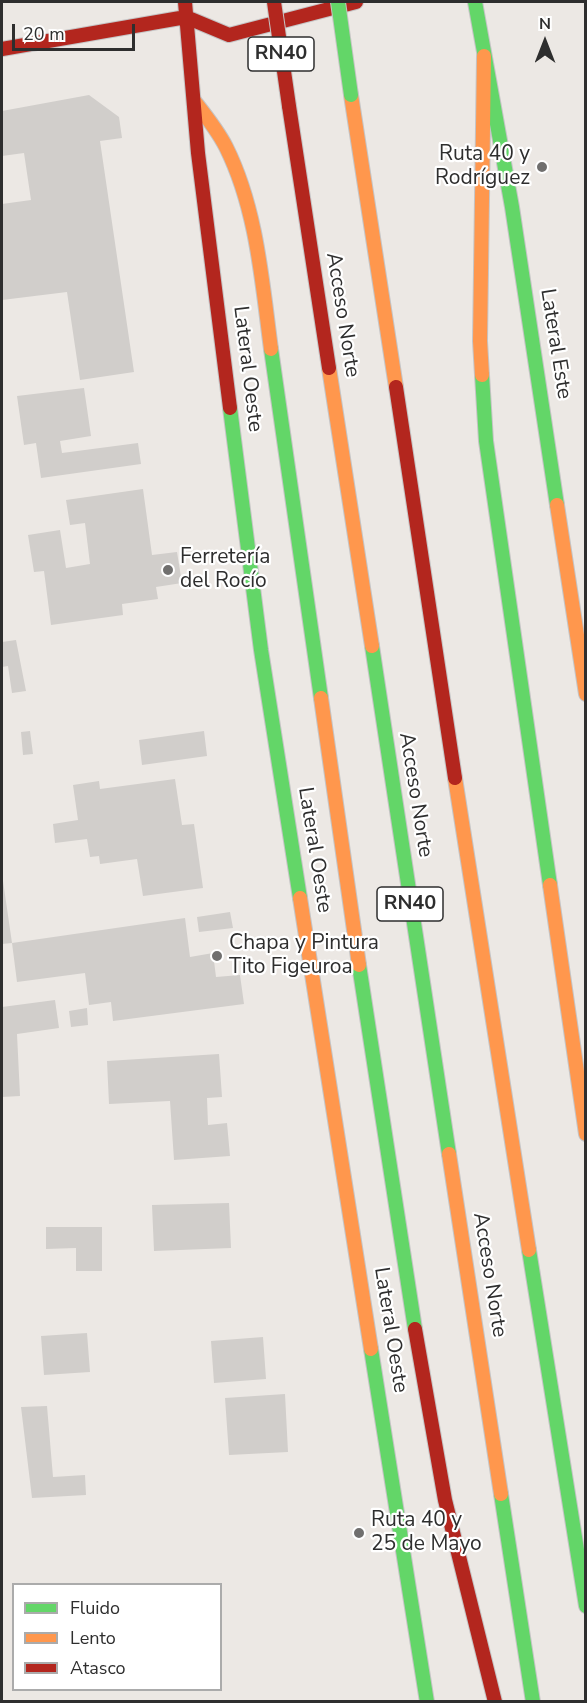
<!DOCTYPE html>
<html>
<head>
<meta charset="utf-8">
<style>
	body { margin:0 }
	#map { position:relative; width:587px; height:1703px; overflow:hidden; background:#ece8e4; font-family:"Nunito Sans",sans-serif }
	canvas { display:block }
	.frame { position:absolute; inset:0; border:3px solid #2e2e2e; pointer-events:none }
	.legend { position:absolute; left:12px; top:1583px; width:210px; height:108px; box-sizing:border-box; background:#fff; border:2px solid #ababab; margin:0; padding:8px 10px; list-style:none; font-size:18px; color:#2e2e2e }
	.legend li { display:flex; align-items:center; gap:12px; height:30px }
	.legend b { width:30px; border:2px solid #ababab }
	.north { position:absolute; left:515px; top:12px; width:60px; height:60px; -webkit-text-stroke:4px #fff; paint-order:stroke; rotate:0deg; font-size:16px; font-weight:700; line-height:24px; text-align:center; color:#2e2e2e }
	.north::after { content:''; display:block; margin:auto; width:21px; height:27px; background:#2e2e2e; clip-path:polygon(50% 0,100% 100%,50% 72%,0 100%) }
	.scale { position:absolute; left:12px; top:24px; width:123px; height:27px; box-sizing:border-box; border:3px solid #2e2e2e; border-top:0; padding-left:8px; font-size:18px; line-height:21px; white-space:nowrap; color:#2e2e2e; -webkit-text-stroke:4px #fff; paint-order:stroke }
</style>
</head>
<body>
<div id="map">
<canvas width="587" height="1703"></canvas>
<div class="frame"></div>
<ul class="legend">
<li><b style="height:8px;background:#63d668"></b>Fluido</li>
<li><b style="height:8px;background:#ff974d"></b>Lento</li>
<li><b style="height:8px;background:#b3261e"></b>Atasco</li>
</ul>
<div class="north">N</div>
<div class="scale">20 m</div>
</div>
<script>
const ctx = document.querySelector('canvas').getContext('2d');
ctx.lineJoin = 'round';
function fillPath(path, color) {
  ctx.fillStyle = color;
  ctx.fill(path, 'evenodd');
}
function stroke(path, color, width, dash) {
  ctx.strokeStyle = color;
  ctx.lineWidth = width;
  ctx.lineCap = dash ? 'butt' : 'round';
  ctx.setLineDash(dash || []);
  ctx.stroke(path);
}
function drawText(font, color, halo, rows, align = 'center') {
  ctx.font = font + ' "Nunito Sans",sans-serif';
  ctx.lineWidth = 4.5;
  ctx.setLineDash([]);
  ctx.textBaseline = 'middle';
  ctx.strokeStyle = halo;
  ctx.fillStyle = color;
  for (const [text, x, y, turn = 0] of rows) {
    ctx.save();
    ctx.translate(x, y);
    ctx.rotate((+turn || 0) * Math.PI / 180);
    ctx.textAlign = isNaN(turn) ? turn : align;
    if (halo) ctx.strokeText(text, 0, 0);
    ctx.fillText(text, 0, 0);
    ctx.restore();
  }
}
fillPath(new Path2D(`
	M89,95L119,117L122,138L100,141L134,372L80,380L67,292L2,300V204L31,200L24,153L2,156V111Z
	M84,388L91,436L60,441L62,453L138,443L141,464L41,478L36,443L24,445L17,396Z
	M143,489L152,555L177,552L182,583L156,587L158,599L122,604L123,615L51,625L44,571L34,572L28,535L60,530L66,568L90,564L85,523L70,525L66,500Z
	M16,640L26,691L12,693L8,666L2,667V642Z
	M30,731L33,754L23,755L21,732Z
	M204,731L207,756L142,765L139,740Z
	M175,779L182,825L194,824L203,888L143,896L137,859L100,864L99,856L90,857L87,839L55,843L53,824L78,820L73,785L99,781L100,789Z
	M2,874L12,943L2,944Z
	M230,912L233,928L199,932L197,917Z
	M185,918L190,957L213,953L216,977L240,975L244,1004L113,1021L111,1002L89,1005L85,973L17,982L12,943Z
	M55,1000L59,1028L17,1034L20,1096L2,1097V1007Z
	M87,1008L88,1025L71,1027L69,1011Z
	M219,1054L222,1097L207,1098L208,1125L227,1123L230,1156L174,1160L170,1101L109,1104L107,1061Z
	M229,1203L231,1248L154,1251L152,1205Z
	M46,1227H102V1271H76V1248L46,1249Z
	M87,1333L90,1372L44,1375L41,1336Z
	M263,1337L266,1379L214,1383L211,1341Z
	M285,1394L288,1452L229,1455L225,1398Z
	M47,1406L53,1477L85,1475L86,1495L32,1498L21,1407Z`), '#d1cecb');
const fast = new Path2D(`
	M475,2L512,207L557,505
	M271,349L321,698
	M482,375L486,441L550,885
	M230,408L261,650L300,898
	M372,646L449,1154
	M359,965L415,1329
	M529,1250L586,1606
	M371,1349L427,1702
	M501,1494L533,1702`);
const slow = new Path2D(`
	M351,95L396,387
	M195,102C206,116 218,131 226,147C257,209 262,282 271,349
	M329,368L372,646
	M482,375L480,341L484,56
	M557,505L586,694
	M321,698L359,965
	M455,778L529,1250
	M550,885L586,1134
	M300,898L371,1349
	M449,1154L501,1494`);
const jam = new Path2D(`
	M185,2L198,153L230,408
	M2,49L186,17L229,35L356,2
	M289,106L329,368
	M396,387L455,778
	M415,1329L445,1500L495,1702`);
stroke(fast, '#c5c4c5', 16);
stroke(slow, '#c5c4c5', 16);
stroke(jam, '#c5c4c5', 16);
stroke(fast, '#63d668', 14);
stroke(slow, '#ff974d', 14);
stroke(jam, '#b3261e', 14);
const fastBridge = new Path2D(`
	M338,2L351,95`);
const jamBridge = new Path2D(`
	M274,2L289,106`);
stroke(fastBridge, '#c6c5c4', 16, []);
stroke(jamBridge, '#c6c5c4', 16, []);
stroke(fastBridge, '#63d668', 14);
stroke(jamBridge, '#b3261e', 14);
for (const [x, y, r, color] of [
	[542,167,6,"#706f6e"],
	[168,570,6,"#706f6e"],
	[217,956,6,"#706f6e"],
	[359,1533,6,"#706f6e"]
]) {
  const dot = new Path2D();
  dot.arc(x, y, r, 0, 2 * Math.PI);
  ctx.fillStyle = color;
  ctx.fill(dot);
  stroke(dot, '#fff', 2);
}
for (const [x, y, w] of [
	[281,54,66],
	[410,904,66]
]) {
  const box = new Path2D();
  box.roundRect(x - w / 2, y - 17, w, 34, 4.5);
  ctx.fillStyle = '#fff';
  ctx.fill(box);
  stroke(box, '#2e2e2e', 1.5);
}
drawText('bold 20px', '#2e2e2e', null, [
	["RN40",281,54],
	["RN40",410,904]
]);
drawText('21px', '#2e2e2e', '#fff', [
	["Ruta 40 y",530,155,"right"],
	["Rodríguez",530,179,"right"],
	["Ferretería",180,558],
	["del Rocío",180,582],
	["Chapa y Pintura",229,944],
	["Tito Figeuroa",229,968],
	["Ruta 40 y",371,1521],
	["25 de Mayo",371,1545]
], 'left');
drawText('21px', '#2e2e2e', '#fff', [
	["Acceso Norte",342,315,81],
	["Lateral Este",555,344,81],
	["Lateral Oeste",247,369,83],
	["Acceso Norte",415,795,81],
	["Lateral Oeste",314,850,81],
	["Acceso Norte",489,1275,81],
	["Lateral Oeste",390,1330,81]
]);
</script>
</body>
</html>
